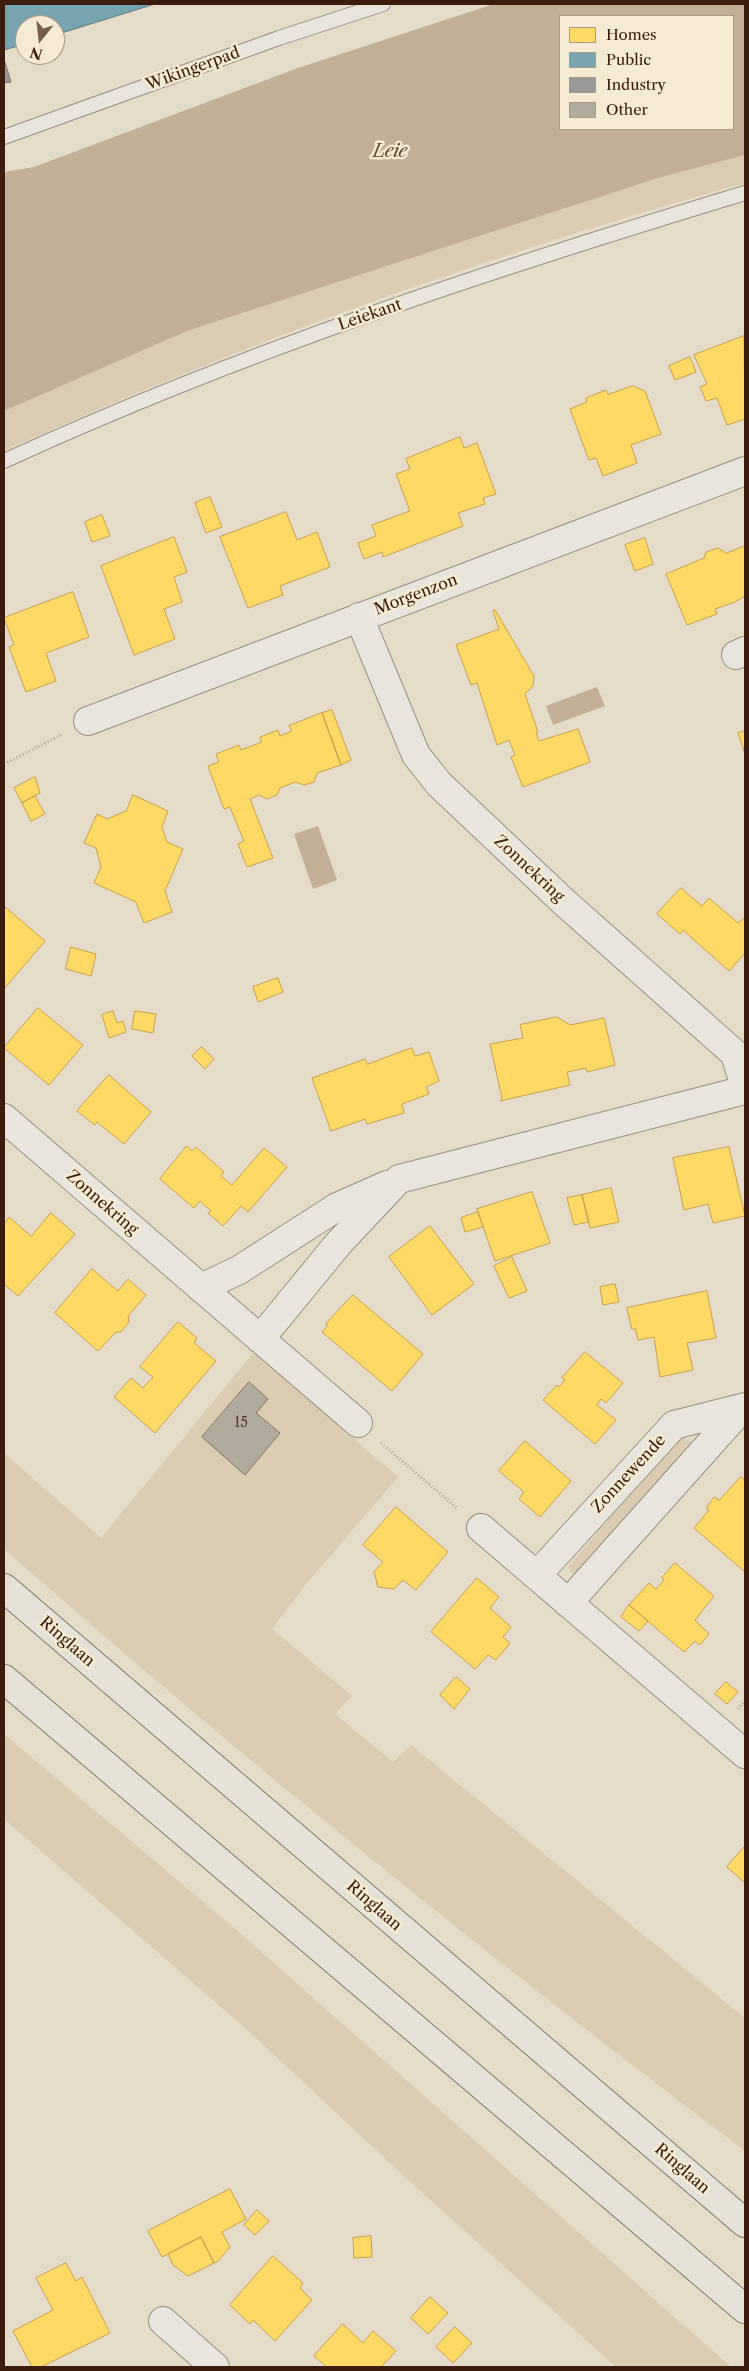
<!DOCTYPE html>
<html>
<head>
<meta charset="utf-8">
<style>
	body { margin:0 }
	#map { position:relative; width:749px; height:2371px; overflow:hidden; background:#e4dcc9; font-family:"Libre Caslon Text",serif }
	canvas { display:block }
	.frame { position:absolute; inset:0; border:5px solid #3b1c0e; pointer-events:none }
	.legend { position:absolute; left:559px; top:15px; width:175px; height:115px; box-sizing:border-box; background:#f5ebd5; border:1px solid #ab9885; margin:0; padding:6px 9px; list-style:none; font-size:15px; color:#3b1c0e }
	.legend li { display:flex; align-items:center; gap:10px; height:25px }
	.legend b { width:25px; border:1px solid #ab9885 }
	.north { position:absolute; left:15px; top:15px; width:50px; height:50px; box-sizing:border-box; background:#f5ebd5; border:1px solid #ab9885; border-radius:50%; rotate:196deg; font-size:14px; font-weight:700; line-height:20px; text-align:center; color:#3b1c0e }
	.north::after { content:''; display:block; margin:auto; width:18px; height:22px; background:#765f4f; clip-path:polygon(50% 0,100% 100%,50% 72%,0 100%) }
</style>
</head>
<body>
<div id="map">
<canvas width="749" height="2371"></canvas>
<div class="frame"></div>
<ul class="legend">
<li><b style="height:14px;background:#ffd966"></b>Homes</li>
<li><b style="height:14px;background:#76a5af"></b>Public</li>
<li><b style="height:14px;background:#999"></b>Industry</li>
<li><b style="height:14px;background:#b2aa9d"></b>Other</li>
</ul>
<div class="north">N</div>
</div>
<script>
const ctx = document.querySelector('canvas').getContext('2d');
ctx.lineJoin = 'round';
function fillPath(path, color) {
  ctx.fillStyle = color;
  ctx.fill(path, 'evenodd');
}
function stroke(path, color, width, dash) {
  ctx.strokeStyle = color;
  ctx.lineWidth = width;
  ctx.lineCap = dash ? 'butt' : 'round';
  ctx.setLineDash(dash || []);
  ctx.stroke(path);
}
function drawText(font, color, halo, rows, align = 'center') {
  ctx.font = font + ' "Libre Caslon Text",serif';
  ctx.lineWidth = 5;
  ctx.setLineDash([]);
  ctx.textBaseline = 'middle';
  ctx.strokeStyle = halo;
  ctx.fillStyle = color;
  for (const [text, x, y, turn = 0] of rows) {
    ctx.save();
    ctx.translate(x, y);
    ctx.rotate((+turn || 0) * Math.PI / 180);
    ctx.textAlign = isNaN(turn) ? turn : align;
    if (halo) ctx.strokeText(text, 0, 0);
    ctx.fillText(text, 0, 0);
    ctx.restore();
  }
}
fillPath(new Path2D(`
	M745,155V183C493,253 242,343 4,451V411L187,331L658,178Z
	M254,1352L398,1477L303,1588L272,1629L352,1696L335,1714L393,1762L411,1745L745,2018V2151C491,1959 243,1759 4,1549V1453L101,1538Z
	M679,1437L690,1441L693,1450L576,1576L571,1573L568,1567Z
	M4,1734L233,1927L731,2367H616L406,2178L244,2027L4,1819Z`), '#d9ccb2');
fillPath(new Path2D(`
	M494,4H745V155L658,178L187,331L4,411V172L34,167L298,68ZM560,16H733V129H560Z
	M597,687L605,706L553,725L546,706Z
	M318,826L337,880L313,889L294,834Z`), '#c1b097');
const homes = new Path2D(`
	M744,336L745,419L727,425L717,398L706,401L700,387L707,384L694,355Z
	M690,357L696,372L675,380L669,366Z
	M633,386L645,391L661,434L631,445L637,463L603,476L596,458L589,460L570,409L587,402L586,398L606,390L608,394Z
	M460,437L464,448L477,443L496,494L483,498L485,504L458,513L463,526L383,557L382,552L364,559L358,543L376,536L372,525L410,511L396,474L410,469L406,459Z
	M210,497L222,527L206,533L195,503Z
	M286,512L297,540L317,532L330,567L280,586L283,595L248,608L220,537Z
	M102,515L110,536L92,542L85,522Z
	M174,537L187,572L174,577L182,602L164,609L175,639L134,655L101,566Z
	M645,538L653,564L635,571L625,545Z
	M745,546V596L735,602L715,609L717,614L687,625L666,574L704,558L706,552L718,548L726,553Z
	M73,592L89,637L46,653L56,681L26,692L9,647L14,645L4,618Z
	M495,610L534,676L533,686L525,694L538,732L536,733L539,741L578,729L590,762L523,787L511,757L515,755L509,740L497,745L477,683L471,685L456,645L499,629L493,611Z
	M332,710L351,760L341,765L322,713Z
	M322,713L341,765L317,773L314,782L304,785L295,782L280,788L277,795L267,799L259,795L250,799L273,858L247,867L238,844L244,841L230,807L224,809L208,766L219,762L216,754L239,745L241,750L262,742L260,737L278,730L280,736L292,731L289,726Z
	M745,731V754L738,733Z
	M35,777L40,793L22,803L14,788Z
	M133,795L168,811L162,827L167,842L183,849L165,891L172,912L144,923L136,902L94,883L101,867L96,848L84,843L97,814L107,819L126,811Z
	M35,796L45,814L31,821L22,803Z
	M681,888L702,906L709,898L738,923L745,917V953L729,971L683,930L680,934L657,914Z
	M4,906L45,941L4,989Z
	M71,947L96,954L91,976L66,969Z
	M278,978L283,992L258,1002L253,987Z
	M38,1008L83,1045L49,1085L4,1048Z
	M113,1011L117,1023L123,1021L126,1032L109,1038L102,1015Z
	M135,1011L156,1014L153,1033L132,1029Z
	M557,1017L570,1025L604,1018L615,1065L587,1072L586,1068L567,1072L570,1085L500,1101L502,1098L490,1044L523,1038L520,1025Z
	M202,1047L214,1059L205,1069L192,1056Z
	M412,1048L415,1056L429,1052L439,1081L426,1087L429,1094L402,1104L404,1113L367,1124L365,1119L331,1131L312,1078L365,1059L367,1064Z
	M109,1075L151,1112L124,1144L97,1122L95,1125L77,1111Z
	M187,1146L192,1151L196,1147L224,1172L221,1176L232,1185L264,1148L287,1167L248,1212L241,1206L223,1226L208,1213L211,1211L200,1201L194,1208L160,1179Z
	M729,1147L745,1216L713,1223L708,1204L684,1210L673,1158Z
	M611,1188L619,1222L590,1228L582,1195Z
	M532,1192L550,1243L495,1261L477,1209Z
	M582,1195L589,1222L574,1225L567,1198Z
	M478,1212L483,1227L465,1232L461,1218Z
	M51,1213L75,1234L18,1296L4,1284V1224L9,1217L31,1236Z
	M430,1226L474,1284L432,1315L389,1257Z
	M512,1257L527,1291L509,1298L494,1266Z
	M92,1269L118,1291L128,1279L146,1295L128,1316L129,1322L121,1332H116L98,1351L55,1313Z
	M615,1284L619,1302L603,1305L600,1287Z
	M707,1291L716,1338L687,1343L693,1370L660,1377L654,1337L638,1340L635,1328L632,1330L627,1308Z
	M353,1295L423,1354L392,1391L322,1332L328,1325L326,1324Z
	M178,1322L197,1338L194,1343L216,1361L155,1433L114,1397L131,1378L143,1388L153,1377L140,1367Z
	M585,1352L623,1383L606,1403L601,1399L597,1405L616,1420L595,1444L543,1400L557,1385L559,1387L565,1380L562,1378Z
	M525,1441L571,1481L540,1517L519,1499L524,1492L499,1471Z
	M741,1477L745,1480V1572L694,1528L709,1510L706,1508L714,1497L719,1500Z
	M396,1507L448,1552L416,1590L403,1580L394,1589L378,1587L374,1572L383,1562L363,1545Z
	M675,1563L714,1596L695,1620L709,1634L700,1645L695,1641L684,1652L629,1605L649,1583L656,1589L664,1580L662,1578Z
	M477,1578L499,1597L490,1608L511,1627L503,1637L510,1643L496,1660L488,1655L475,1669L431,1632Z
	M629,1605L648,1621L639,1631L621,1617Z
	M456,1677L470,1689L454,1709L440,1695Z
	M726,1682L738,1692L727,1704L715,1694Z
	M745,1846V1883L727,1867Z
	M230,2189L246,2219L222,2232L230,2247L218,2261L214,2263L201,2237L162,2257L148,2231Z
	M257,2210L269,2221L255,2235L244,2225Z
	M371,2236L372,2257L354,2258L353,2238Z
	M201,2237L214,2263L188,2276L173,2265L168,2254Z
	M273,2256L303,2283L300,2288L312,2300L275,2341L253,2320L250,2324L230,2305Z
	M66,2263L76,2281L82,2277L110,2333L41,2367H32L13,2331L53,2310L36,2278Z
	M430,2297L448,2313L428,2334L411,2318Z
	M343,2324L363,2343L373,2331L396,2351L381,2367H327L314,2356Z
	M455,2327L472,2343L453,2363L436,2347Z`);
fillPath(homes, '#ffd966');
stroke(homes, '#c4a04c', 1);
const public = new Path2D(`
	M4,4H155L55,35V25H25V44L4,50Z`);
fillPath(public, '#76a5af');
stroke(public, '#647c7f', 1);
const industry = new Path2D(`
	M4,59L11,82L4,83Z`);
fillPath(industry, '#999');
stroke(industry, '#7d746f', 1);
const building = new Path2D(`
	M249,1382L268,1399L256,1413L280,1433L245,1475L202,1437Z`);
fillPath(building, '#b2aa9d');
stroke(building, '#7f766a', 1);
const lane = new Path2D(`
	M4,137L279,38L383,4
	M4,461C243,351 494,269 745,193`);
const street = new Path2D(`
	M359,617L416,755L439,784L564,902L735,1054L745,1087
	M736,655L745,651
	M88,721L745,471
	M4,1118L358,1423
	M201,1288L239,1270L337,1207L387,1185
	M260,1339L338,1244L399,1179L745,1090
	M481,1528L745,1754
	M537,1575L674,1425L745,1407
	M568,1603L742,1408
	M163,2321L215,2367`);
const highway = new Path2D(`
	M4,1588L745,2223
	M4,1679L745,2309`);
stroke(lane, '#988f83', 16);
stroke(street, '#988f83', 30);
stroke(highway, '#7f766a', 30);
stroke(new Path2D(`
	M4,764L63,734
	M381,1443L458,1509
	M738,1709L745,1700`), '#a9a299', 3, [1, 2.5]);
stroke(lane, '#eae5dc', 14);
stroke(street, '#eae5dc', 28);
stroke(highway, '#e6e1d7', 28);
drawText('14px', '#594032', null, [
	["15",241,1423]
]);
drawText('16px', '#3b1c0e', '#f5ebd5', [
	["Wikingerpad",193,69,-20],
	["Leiekant",370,315,-19],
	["Morgenzon",416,595,-21],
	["Zonnekring",529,869,43],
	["Zonnekring",102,1203,41],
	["Zonnewende",629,1474,-47],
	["Ringlaan",67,1642,41],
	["Ringlaan",374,1906,41],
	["Ringlaan",682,2169,41]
]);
drawText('italic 18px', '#654937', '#f5ebd5', [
	["Leie",390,152]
]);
</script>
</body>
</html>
